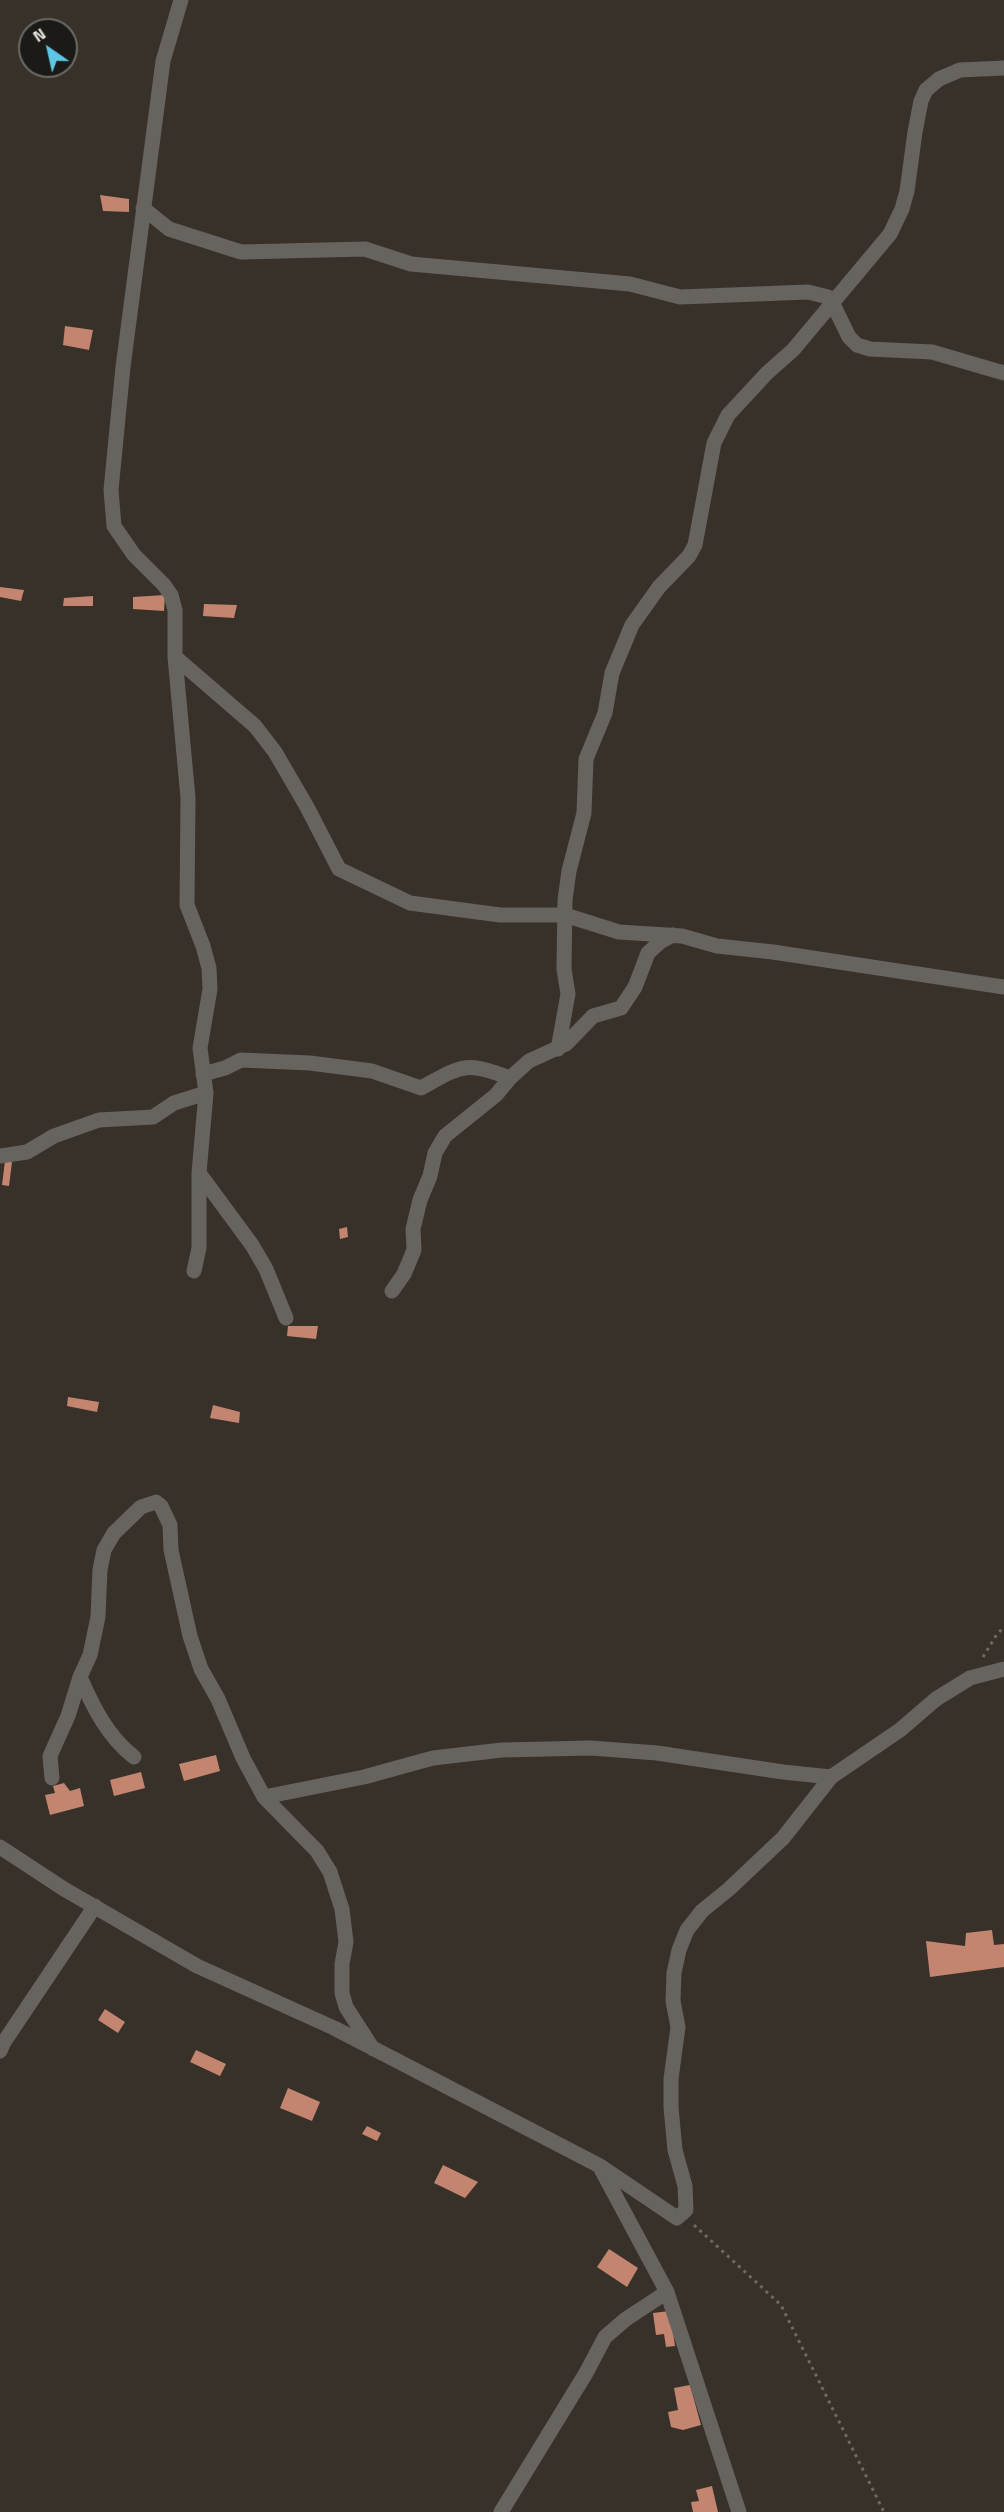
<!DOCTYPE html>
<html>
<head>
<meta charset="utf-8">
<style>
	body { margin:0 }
	#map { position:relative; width:1004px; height:2512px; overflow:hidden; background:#373129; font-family:"Titillium Web",sans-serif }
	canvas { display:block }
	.north { position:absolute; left:18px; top:18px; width:60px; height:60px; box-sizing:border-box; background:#1c1a16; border:2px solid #6c6a65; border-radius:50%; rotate:326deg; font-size:16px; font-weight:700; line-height:24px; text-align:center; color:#e5e1db }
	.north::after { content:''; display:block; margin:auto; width:21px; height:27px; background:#5dc7e8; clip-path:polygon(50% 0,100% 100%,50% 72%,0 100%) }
</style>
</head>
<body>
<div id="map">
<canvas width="1004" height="2512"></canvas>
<div class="north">N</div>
</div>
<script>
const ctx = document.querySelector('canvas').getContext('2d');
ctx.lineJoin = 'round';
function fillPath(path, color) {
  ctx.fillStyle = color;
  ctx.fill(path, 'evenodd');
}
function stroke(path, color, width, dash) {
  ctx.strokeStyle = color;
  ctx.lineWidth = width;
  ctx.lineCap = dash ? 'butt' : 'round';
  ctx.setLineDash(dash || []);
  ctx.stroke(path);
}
fillPath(new Path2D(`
	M100,195L129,199V212L103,211Z
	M65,326L93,330L89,350L63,345Z
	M0,587L24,590L21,601L0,597Z
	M165,595L164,611L133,609V597Z
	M93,596V606H63L64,598Z
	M204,604L237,605L234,618L203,616Z
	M5,1161L12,1162L9,1186L2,1185Z
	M347,1227L348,1237L340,1239L339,1229Z
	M288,1326H318L316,1339L287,1336Z
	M68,1397L99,1402L97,1412L67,1406Z
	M213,1405L240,1412L239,1423L210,1418Z
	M216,1755L220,1771L184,1781L179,1764Z
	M141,1772L145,1788L114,1796L110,1780Z
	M64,1783L70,1791L80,1788L84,1806L50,1815L45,1795L55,1793L53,1786Z
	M992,1930L994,1945L1004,1944V1967L930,1977L926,1941L965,1946L966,1933Z
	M105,2009L125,2022L118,2033L98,2020Z
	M196,2050L226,2064L220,2076L190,2062Z
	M288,2088L320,2102L312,2121L280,2108Z
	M367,2126L381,2133L377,2141L362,2134Z
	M443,2165L478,2182L465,2198L434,2183Z
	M609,2249L638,2268L627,2287L597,2267Z
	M670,2311L675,2346L666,2347L664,2334L656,2335L653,2313Z
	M690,2385L701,2425L683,2430L671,2427L668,2412L678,2410L674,2388Z
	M712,2486L718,2512H693L691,2502L699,2501L696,2490Z`), '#c3856f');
stroke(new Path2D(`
	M983,1657L997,1634L1004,1627
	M694,2225L781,2305L884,2512`), '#6f6962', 3, [3, 4.5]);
stroke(new Path2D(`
	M181,0L163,61L123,367L111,490L114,526L134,555L164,585L171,595L175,610V657L188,798L187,905L203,946L209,968L210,989L200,1048L206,1093L199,1173L252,1245L266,1269L286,1318
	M143,208L169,229L241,252L365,249L411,264L630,284L680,297L808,292L828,297L832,302L849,337L857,345L870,349L932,352L1004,373
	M175,657L255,726L275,752L307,807L339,869L410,903L500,915H565L619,932L682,936L717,946L773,952L1004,987
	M558,1049L568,994L564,969L565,900L569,871L584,813L586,759L605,713L612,673L632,625L659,587L689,556L695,545L714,443L728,415L767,373L793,350L890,234L902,209L907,191L915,132L921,101L926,90L939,79L960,70L1004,68
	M203,1074L225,1068L241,1060L310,1063L372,1071L421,1088C463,1065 464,1061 510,1078
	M0,1156L27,1152L54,1136L99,1120L153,1117L174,1103L206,1093
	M194,1271L199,1248V1173
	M392,1291L404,1274L414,1250L413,1229L420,1200L430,1176L435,1153L445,1136L496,1095L510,1078L529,1061L566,1044L593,1016L621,1008L635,987L648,953L660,942L673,935
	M134,1757C108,1737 93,1707 80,1677L90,1655L98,1617L100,1570L104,1550L114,1533L141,1507L156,1502L161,1506L170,1525L171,1550L190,1636L201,1669L218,1699L243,1758L264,1797L317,1851L330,1872L342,1909L346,1942L342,1964V1993L346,2007L373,2049
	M52,1778L50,1756L68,1716L80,1677
	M264,1797L364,1777L433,1758L502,1750L591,1748L657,1753L783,1772L831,1777
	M0,1847L64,1889L197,1966L334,2028L600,2166L677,2218L686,2210L685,2186L675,2150L671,2107V2079L678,2027L673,2001L674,1973L679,1950L687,1930L702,1911L729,1889L783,1838L831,1777L900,1730L936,1699L970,1678L1004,1669
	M0,2051L4,2042L95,1906
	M601,2169L667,2292L739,2512
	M501,2512L586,2373L605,2337L626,2319L667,2292`), '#67635f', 15);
</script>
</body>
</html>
